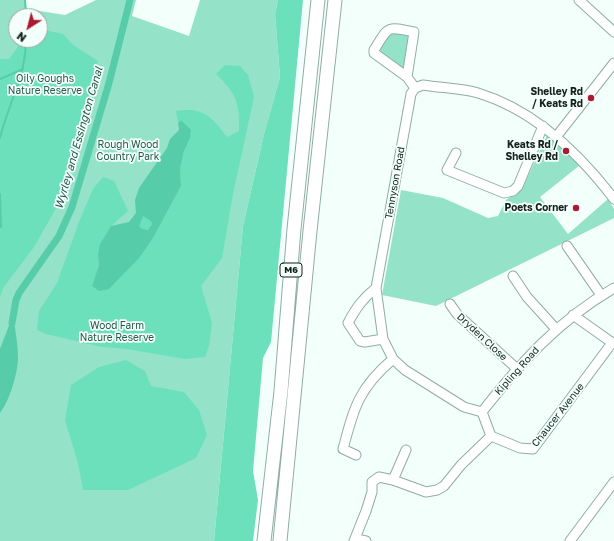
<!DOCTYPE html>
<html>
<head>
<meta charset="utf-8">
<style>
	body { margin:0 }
	#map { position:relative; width:614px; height:541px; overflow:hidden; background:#f2fffa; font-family:"Golos Text",sans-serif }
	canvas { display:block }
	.north { position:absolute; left:8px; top:8px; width:40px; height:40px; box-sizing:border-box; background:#f2fffa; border:1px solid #99a6a1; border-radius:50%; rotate:216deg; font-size:11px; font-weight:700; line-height:16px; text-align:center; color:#14211c }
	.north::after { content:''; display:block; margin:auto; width:14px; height:18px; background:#ad1931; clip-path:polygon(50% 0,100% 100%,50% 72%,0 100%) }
</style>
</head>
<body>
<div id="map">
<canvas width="614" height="541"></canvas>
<div class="north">N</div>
</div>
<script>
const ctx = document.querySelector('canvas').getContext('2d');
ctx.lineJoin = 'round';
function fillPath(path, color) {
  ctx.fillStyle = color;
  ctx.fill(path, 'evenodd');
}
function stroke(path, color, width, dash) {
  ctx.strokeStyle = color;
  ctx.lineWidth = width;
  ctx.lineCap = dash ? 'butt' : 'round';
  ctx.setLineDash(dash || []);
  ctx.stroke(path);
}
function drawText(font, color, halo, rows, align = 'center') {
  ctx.font = font + ' "Golos Text",sans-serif';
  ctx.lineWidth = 3.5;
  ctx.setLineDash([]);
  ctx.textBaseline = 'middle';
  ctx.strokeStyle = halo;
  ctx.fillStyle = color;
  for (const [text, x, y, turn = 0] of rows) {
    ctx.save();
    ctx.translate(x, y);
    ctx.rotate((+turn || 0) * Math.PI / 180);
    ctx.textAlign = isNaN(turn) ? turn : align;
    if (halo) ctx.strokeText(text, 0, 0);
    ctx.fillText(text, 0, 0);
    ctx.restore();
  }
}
fillPath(new Path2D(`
	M0,0H25L27,9L65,15L96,0H136L132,16L189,36L200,0H278L275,14L280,77L264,134L243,226L214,541H0ZM16,16H40V40H16Z
	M390,31L407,34L410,38L406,69L385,58L380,50L384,39Z
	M547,135L580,165L540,197L568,234L608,199L614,209V218L436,306L382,295L401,190L443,198L488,218L498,216L506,200L523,187Z`), '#94e2c7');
fillPath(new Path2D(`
	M278,0H303L271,342L263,358L253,471L258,500L253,541H214L243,226L264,134L280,77L275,14Z
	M49,31L63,34L73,45L98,61L59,203L34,247L3,288L0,297V59H9L23,40H40V32Z
	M225,65L240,66L248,75L254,97L233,194L222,258L201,286L212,323L209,346L205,357L185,359L127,349L102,347L46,334L37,330L39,311L57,283L79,222L93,189L103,177L114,181L128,211L111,226L100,244L98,254L99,265L92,286L153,238L181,186L180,169L184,151L190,138L181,120L178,123L176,111C203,107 211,116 227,137L239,131C240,103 236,93 216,74Z
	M138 223a7 7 0 1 1 14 0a7 7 0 1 1-14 0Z
	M126,360L145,371L151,386L184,392L199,410L207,435L196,458L128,490H83L78,463L65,420L71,385L99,367Z`), '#6ce0bb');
fillPath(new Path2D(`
	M181,120L191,130L190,138L184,151L180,169L181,186L153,238L139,258L109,289L99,291L92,286L99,265L98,254L100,244L111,226L129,222L136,213L135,200L139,188L167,148L170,139L179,130L178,123ZM143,216L151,221L152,224L148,230L142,229L139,226Z
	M13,315C15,329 18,344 18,358C18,373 9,402 0,413V349Z`), '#56cca8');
stroke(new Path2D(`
	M25,0L26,16
	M0,79L23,69
	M0,138C8,105 26,75 26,40
	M0,194L1,227`), '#56cca8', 2);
stroke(new Path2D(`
	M12,323L16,300L19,293L59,236L72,207L109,83L130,0`), '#56cca8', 7);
const minor = new Path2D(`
	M579,0L614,32
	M407,77L414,32C386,26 389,26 374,50V53L407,77L415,88
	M556,137L614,63
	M456,153L447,170L504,193L513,191L518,186L543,126
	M567,246L601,295
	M513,276L527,297L556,329
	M376,288C363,298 356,308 348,323L360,341L365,342L383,339
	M450,304L457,314L516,368
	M573,315L614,344
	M482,412L464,407L405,370L393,359L383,339L376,288L411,94L415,88L423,85C441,88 461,88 478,93C534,110 579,153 614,199
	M491,436L482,412C521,362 559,320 614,288
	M356,455L343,449C354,407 359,388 393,359
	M393,480L426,492L437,490L444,486L461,465L491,436L520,448L533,449L612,343
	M356,539L366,541
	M354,541L366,511L372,492V482L379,477L393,480L406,450
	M570,541L614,482`);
const highway = new Path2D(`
	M264,541L281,391L294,229L318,0
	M280,541L310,231L335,0`);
stroke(minor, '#8eaea2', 11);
stroke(highway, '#8eaea2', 15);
stroke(minor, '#fff', 9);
stroke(highway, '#fff', 13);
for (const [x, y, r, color] of [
	[591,98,4,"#ad1931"],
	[566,151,4,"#ad1931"],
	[576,208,4,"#ad1931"]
]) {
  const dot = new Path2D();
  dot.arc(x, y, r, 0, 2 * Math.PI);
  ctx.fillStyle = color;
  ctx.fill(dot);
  stroke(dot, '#f2fffa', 1.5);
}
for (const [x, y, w] of [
	[291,270,22]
]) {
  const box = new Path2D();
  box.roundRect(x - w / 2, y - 7, w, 14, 3);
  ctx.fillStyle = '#f2fffa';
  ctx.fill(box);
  stroke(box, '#14211c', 1);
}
drawText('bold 9px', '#14211c', null, [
	["M6",291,270]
]);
drawText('10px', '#285949', '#f2fffa', [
	["Oily Goughs",45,79],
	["Nature Reserve",45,91],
	["Rough Wood",128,145],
	["Country Park",128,157],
	["Wood Farm",117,326],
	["Nature Reserve",117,338]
]);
drawText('bold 10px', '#14211c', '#f2fffa', [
	["Shelley Rd",583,92],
	["/ Keats Rd",583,104],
	["Keats Rd /",558,145],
	["Shelley Rd",558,157],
	["Poets Corner",568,208]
], 'right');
drawText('10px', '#14211c', '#f2fffa', [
	["Tennyson Road",395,183,-80],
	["Dryden Close",482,337,43],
	["Kipling Road",517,371,-48],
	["Chaucer Avenue",558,415,-52]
]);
drawText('italic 11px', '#275849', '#f2fffa', [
	["Wyrley and Essington Canal",79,138,-74]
]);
</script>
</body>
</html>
